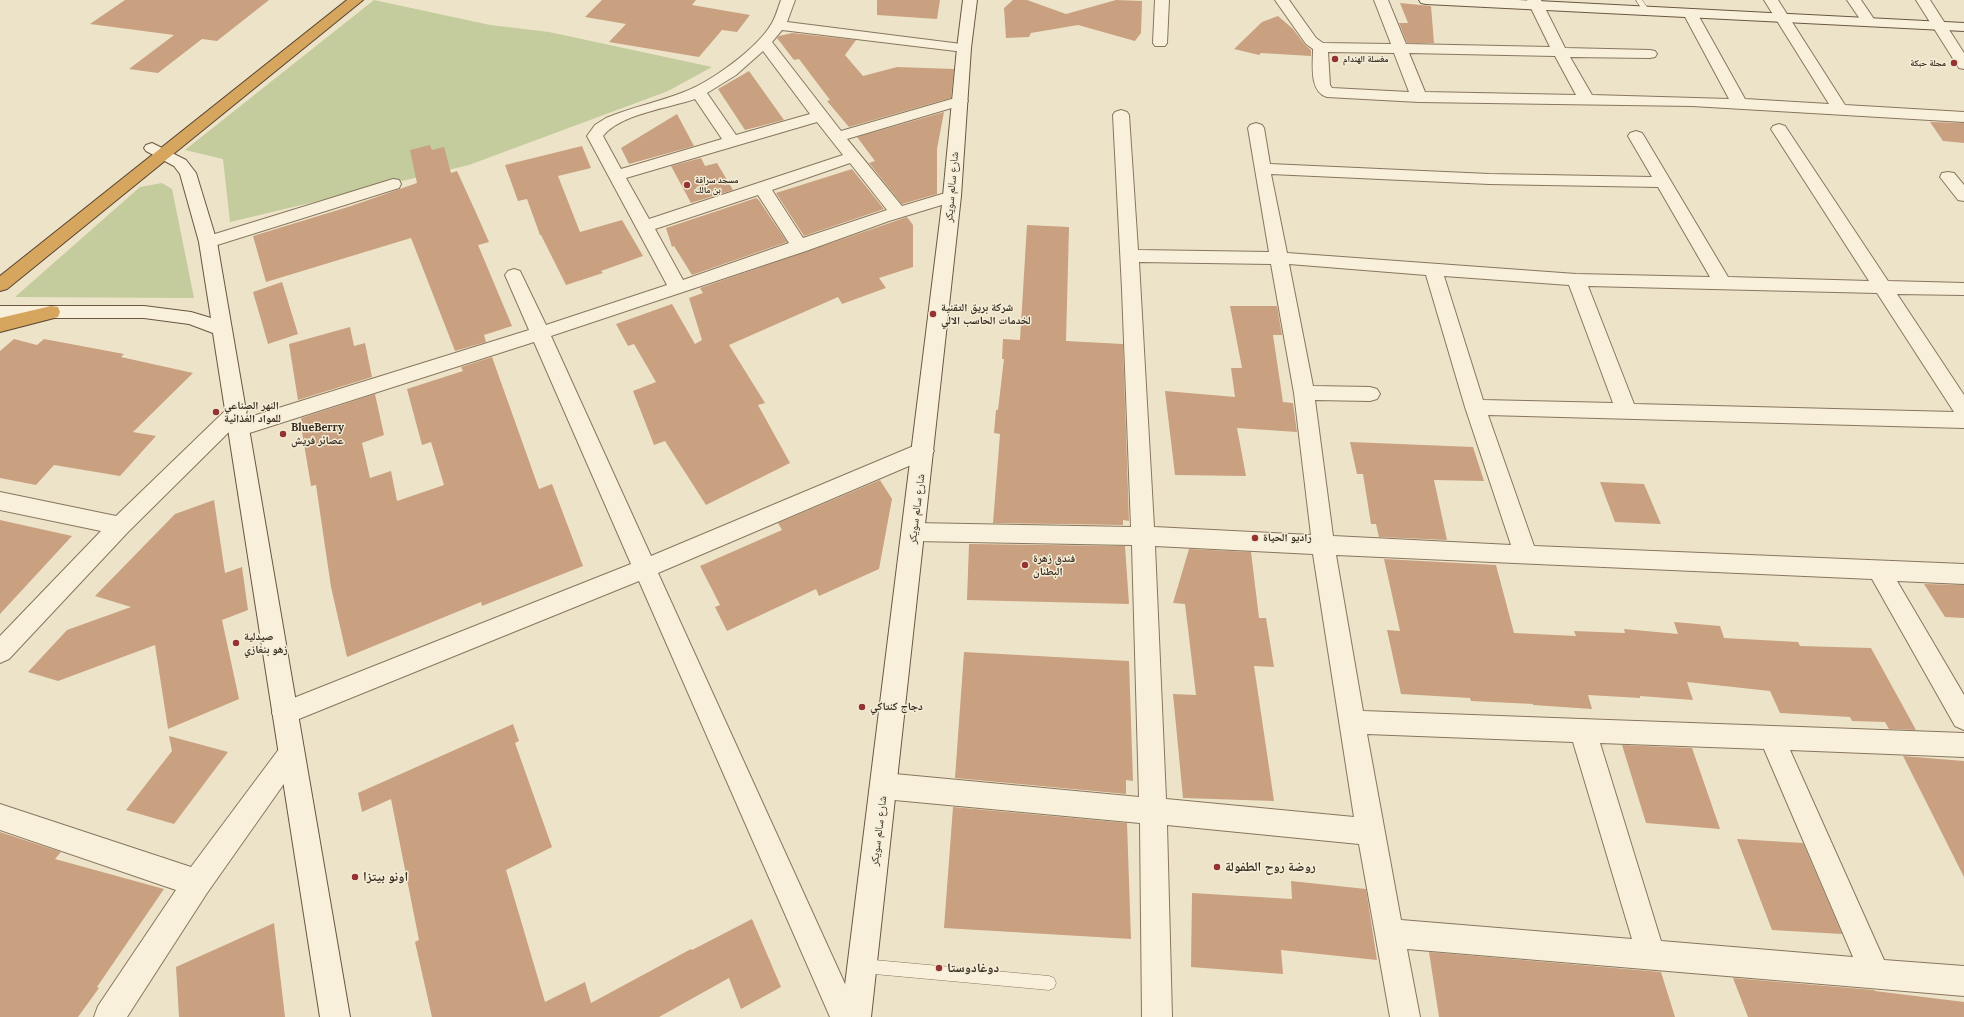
<!DOCTYPE html>
<html>
<head>
<meta charset="utf-8">
<style>
	body { margin:0 }
	canvas { display:block; background:#ede3c8 }
</style>
</head>
<body>
<canvas width="1964" height="1017"></canvas>
<script>
const ctx = document.querySelector('canvas').getContext('2d');
ctx.lineJoin = 'round';
function fillPath(path, color) {
  ctx.fillStyle = color;
  ctx.fill(path, 'evenodd');
}
function stroke(path, color, width, dash) {
  ctx.strokeStyle = color;
  ctx.lineWidth = width;
  ctx.lineCap = dash ? 'butt' : 'round';
  ctx.setLineDash(dash || []);
  ctx.stroke(path);
}
function drawText(font, color, halo, rows, align = 'center') {
  ctx.font = font + ' Lora,"Noto Naskh Arabic",serif';
  ctx.lineWidth = 3;
  ctx.setLineDash([]);
  ctx.textBaseline = 'middle';
  ctx.strokeStyle = halo;
  ctx.fillStyle = color;
  for (const [text, x, y, turn = 0] of rows) {
    ctx.save();
    ctx.translate(x, y);
    ctx.rotate((+turn || 0) * Math.PI / 180);
    ctx.textAlign = isNaN(turn) ? turn : align;
    if (halo) ctx.strokeText(text, 0, 0);
    ctx.fillText(text, 0, 0);
    ctx.restore();
  }
}
fillPath(new Path2D(`
	M374,0L490,25L549,32L712,67L668,91L469,165L230,222L223,159L185,150Z
	M162,183L172,189L194,298L15,297L140,187Z`), '#c4cb9c');
fillPath(new Path2D(`
	M125,0H269L217,41L202,39L158,73L129,69L174,35L90,24Z
	M602,0H696L692,5L750,15L737,32L722,30L699,57L609,42L626,24L585,17Z
	M877,0H940L937,19L877,15Z
	M1013,0H1027L1066,14L1116,0L1142,1L1141,33L1135,41L1078,25L1031,33L1029,37L1006,38L1004,8Z
	M1400,3L1431,6L1434,43H1407L1399,23H1408Z
	M1278,16L1293,29L1305,45L1311,50V56L1261,53L1259,55L1234,49L1262,22Z
	M792,33L856,40L845,55L863,76L897,67L954,69L951,98L849,127L827,101L830,100L799,59L794,60L777,38L779,36Z
	M749,71L784,120L745,130L718,89Z
	M944,112L937,149V194L902,204L869,163L875,161L857,137Z
	M677,114L694,146L629,164L621,148Z
	M1930,122L1964,123V143L1943,141Z
	M430,145L432,150L444,147L451,173L457,171L478,217L489,242L478,245L512,326L484,335L486,342L455,351L411,238L266,282L253,236L351,206L417,183L410,150Z
	M582,146L591,168L558,176L580,232L622,220L643,256L601,271L603,273L566,285L541,235H540L527,199L518,201L505,165Z
	M701,158L705,166L717,163L733,190L691,203L671,166Z
	M852,169L884,209L804,236L776,193Z
	M756,198L758,199L787,242L692,275L674,246L672,247L666,228Z
	M907,217L913,225V267L879,278L886,288L842,304L838,297L729,345L765,403L758,405L790,463L706,505L665,441L654,445L633,391L656,382L634,344L628,346L616,324L672,304L695,344L702,340L689,298L703,293L700,288Z
	M1027,225L1069,227L1066,341L1123,344L1129,521L1123,520V525L993,523L1000,434L994,433L996,410H998L1004,359H1002L1003,339L1020,340Z
	M282,282L298,334L268,344L253,292Z
	M1230,306H1277L1282,335H1273L1283,402L1293,403L1297,432L1237,428L1246,476L1175,475L1165,391L1235,397L1231,368H1242Z
	M350,327L354,346L365,343L372,377L298,400L289,344Z
	M14,339L37,345L44,339L124,354L121,357L193,373L133,432L156,436L120,476L54,465L36,485L0,478V351Z
	M492,357L539,489L552,484L583,566L482,606L481,602L347,657L331,587L316,485L311,486L301,426H302L301,418L375,394L384,435L362,443L370,478L391,471L397,501L444,485L431,442L422,445L407,389L463,371L461,367Z
	M1350,442L1473,447L1484,481L1434,480L1447,540L1379,537L1376,524H1371L1363,474H1357Z
	M880,480L892,499L879,569L819,596L816,589L727,631L715,607L720,605L700,566L782,530L778,523Z
	M1600,482L1644,484L1661,524L1615,522Z
	M214,500L225,573L242,567L248,610L222,620L239,699L168,729L155,645L58,681L28,672L67,630L131,607L95,596L175,514Z
	M0,520L72,536L0,614Z
	M969,544L1125,546L1129,604L967,600Z
	M1189,549L1251,552L1259,618H1266L1274,667L1254,666L1274,801L1183,798L1173,694L1196,695L1185,604L1173,603Z
	M1384,559L1496,565L1514,633L1576,636L1574,631L1625,633L1624,629L1678,634L1674,622L1720,626L1724,638L1798,642L1800,646L1871,648L1916,730L1889,729L1885,722L1852,721L1850,717L1780,713L1770,691L1687,682L1693,700L1640,696V698L1588,695L1592,709L1533,705V704L1471,701L1470,698L1401,694L1387,630L1400,631Z
	M1924,584L1964,585V618L1945,617Z
	M964,652L1129,661L1133,781L1126,780V794L955,778Z
	M513,724L519,741L515,743L552,847L506,870L545,1002L585,982L591,1003L691,949L692,950L752,919L781,987L741,1009L729,978L659,1017H432L415,942L419,940L391,799L362,812L358,793Z
	M169,736L228,752L174,824L126,810L172,751Z
	M1622,745L1692,748L1720,829L1646,823Z
	M1903,756L1964,761V877Z
	M953,807L1127,823L1131,939L944,928Z
	M0,832L61,852L55,859L164,889L97,987L99,988L78,1017H0Z
	M1737,839L1803,843L1842,934L1772,930Z
	M1291,881L1366,889L1377,960L1281,950L1283,974L1191,967L1192,893L1292,899Z
	M274,923L285,1017H179L176,967Z
	M1429,952L1661,972L1675,1017H1439Z
	M1733,978L1874,990L1875,991L1964,1002V1017H1748Z`), '#c9a180');
const lane = new Path2D(`
	M1636,0H1642L1649,10L1647,11H1643Z
	M863,959L1049,976L1054,978L1056,983L1054,988L1049,990L863,973L858,971L856,966L858,961Z`);
const street = new Path2D(`
	M781,0H795L787,22L969,45L971,48L969,51L964,52L782,30L772,42L841,131L955,98H965L968,101L965,104L847,139L902,206L952,191L958,192L961,196L958,200L889,221L806,251L551,336L651,556L916,445L923,443L930,445L934,451L930,457L658,573L860,1017H830L639,581L294,721L285,724L276,721L272,713L276,705L631,564L534,342L240,436L233,433L231,430L128,532L9,659L0,663V636L101,531L0,510V492L116,516L230,406L237,404L244,406L247,411L240,420L529,330L505,275L508,271L514,269L520,271L546,325L667,285L587,136L595,125L606,118C632,107 659,102 684,92C711,82 758,48 772,23C776,16 778,8 781,0ZM763,51L810,114L736,135L707,93L736,75ZM695,99L722,139L621,169L603,136C620,114 669,108 695,99ZM817,122L843,155L649,219L626,178ZM850,163L887,210L803,238L772,190ZM758,195L789,243L683,280L655,229Z
	M1155,0H1169L1167,43L1165,46H1155L1153,43Z
	M1275,0H1289L1316,38L1323,43L1391,44L1374,0H1388L1406,44L1550,47L1527,0H1541L1565,48L1650,50L1655,51L1657,54L1655,57L1650,58L1570,57L1592,95L1729,99L1683,13L1685,10H1695L1697,13L1745,99L1829,104L1764,0H1778L1845,105L1964,112V122L1692,106L1419,102L1327,97C1309,92 1313,64 1313,49L1306,44ZM1328,52L1394,53L1409,92L1332,88L1330,85ZM1409,53L1555,56L1576,95L1425,92Z
	M1847,0H1861L1876,22L1874,25H1864Z
	M1916,0H1930L1964,53V69L1959,68L1957,65Z
	M1121,110L1127,112L1129,115L1138,250L1269,252L1248,128L1250,125L1256,123L1262,125L1264,128L1270,164L1489,174L1652,177L1628,136L1630,133L1636,131L1642,133L1644,136L1728,277L1869,281L1771,129L1773,126L1779,124L1785,126L1888,281L1964,283V295L1897,294L1964,395V428L1488,415L1534,546L1964,564V584L1897,581L1964,695V730L1955,726L1872,579L1336,555L1363,711L1964,733V757L1790,750L1884,960L1964,966V996L1407,949L1420,1017H1390L1359,844L1167,825L1172,1017H1142L1140,823L884,799L875,795L871,786L875,777L884,773L1139,797L1132,545L914,541L906,538L903,532L906,526L914,523L1131,527L1122,289L1113,115L1115,112ZM1271,174L1489,184L1658,187L1710,277L1576,274L1287,253ZM1139,262L1271,264L1294,393L1311,535L1154,527ZM1289,264L1426,275L1465,407L1511,545L1333,536L1315,400L1370,401L1377,399L1380,394L1377,389L1370,387L1313,386ZM1444,276L1569,285L1613,403L1483,400ZM1588,286L1877,293L1954,412L1634,404ZM1155,546L1313,554L1354,817L1166,799ZM1367,734L1573,742L1632,939L1401,920ZM1600,743L1764,749L1853,957L1661,941Z
	M1948,172L1954,173L1964,185V201L1958,200L1940,177L1942,173Z
	M393,179L399,180L401,184L399,188L214,246L208,248L202,246L199,242L202,238Z
	M291,741L300,745L304,753L300,761L207,893L127,1017H94L98,1006L176,890L0,830V804L191,867L282,745Z`);
const secondary = new Path2D(`
	M963,0H977L971,48L961,196L871,1017H841L943,196L957,48Z
	M1419,0H1518L1964,23V31L1426,4L1421,3Z
	M152,143L186,160L196,173L217,242L350,1017H320L213,333L189,324L144,318H0V306H144L191,312L211,318L199,242L180,174L174,166L146,151L144,148L146,145Z`);
const highway = new Path2D(`
	M347,0H363L7,289L0,291V276Z
	M51,306L58,307L60,312L58,317L0,332V318Z`);
stroke(lane, '#88765e', 1);
stroke(street, '#88765e', 2);
stroke(secondary, '#6a5741', 2);
stroke(highway, '#564432', 2);
fillPath(lane, '#f8f0db');
fillPath(street, '#f8f0db');
fillPath(secondary, '#f8f0db');
fillPath(highway, '#d7a65e');
for (const [x, y, r, color] of [
	[1335,59,4,"#943331"],
	[1954,63,4,"#943331"],
	[687,185,4,"#943331"],
	[933,314,4,"#943331"],
	[216,412,4,"#943331"],
	[283,434,4,"#943331"],
	[1255,538,4,"#943331"],
	[1025,565,4,"#943331"],
	[236,643,4,"#943331"],
	[862,707,4,"#943331"],
	[1217,867,4,"#943331"],
	[355,877,4,"#943331"],
	[939,968,4,"#943331"]
]) {
  const dot = new Path2D();
  dot.arc(x, y, r, 0, 2 * Math.PI);
  ctx.fillStyle = color;
  ctx.fill(dot);
  stroke(dot, '#f4edd7', 1.5);
}
drawText('bold 9px', '#392d21', '#f4edd7', [
	["مغسلة الهندام",1343,59],
	["مجلة حبكة",1946,63,"right"],
	["مسجد سراقة",695,180],
	["بن مالك",695,190]
], 'left');
drawText('11px', '#392d21', '#f4edd7', [
	["شارع سالم سويكر",952,187,-85],
	["شارع سالم سويكر",917,509,-83],
	["شارع سالم سويكر",879,831,-83]
]);
drawText('bold 11px', '#392d21', '#f4edd7', [
	["شركة بريق التقنية",941,308],
	["لخدمات الحاسب الالي",941,321],
	["النهر الصناعي",224,406],
	["للمواد الغذائية",224,419],
	["BlueBerry",291,428],
	["عصائر فريش",291,441],
	["راديو الحياة",1263,538],
	["فندق زهرة",1033,559],
	["البطنان",1033,572],
	["صيدلية",244,637],
	["زهو بنغازي",244,650],
	["دجاج كنتاكي",870,707]
], 'left');
drawText('bold 13px', '#392d21', '#f4edd7', [
	["روضة روح الطفولة",1225,867],
	["اونو بيتزا",363,877],
	["دوغادوستا",947,968]
], 'left');
</script>
</body>
</html>
